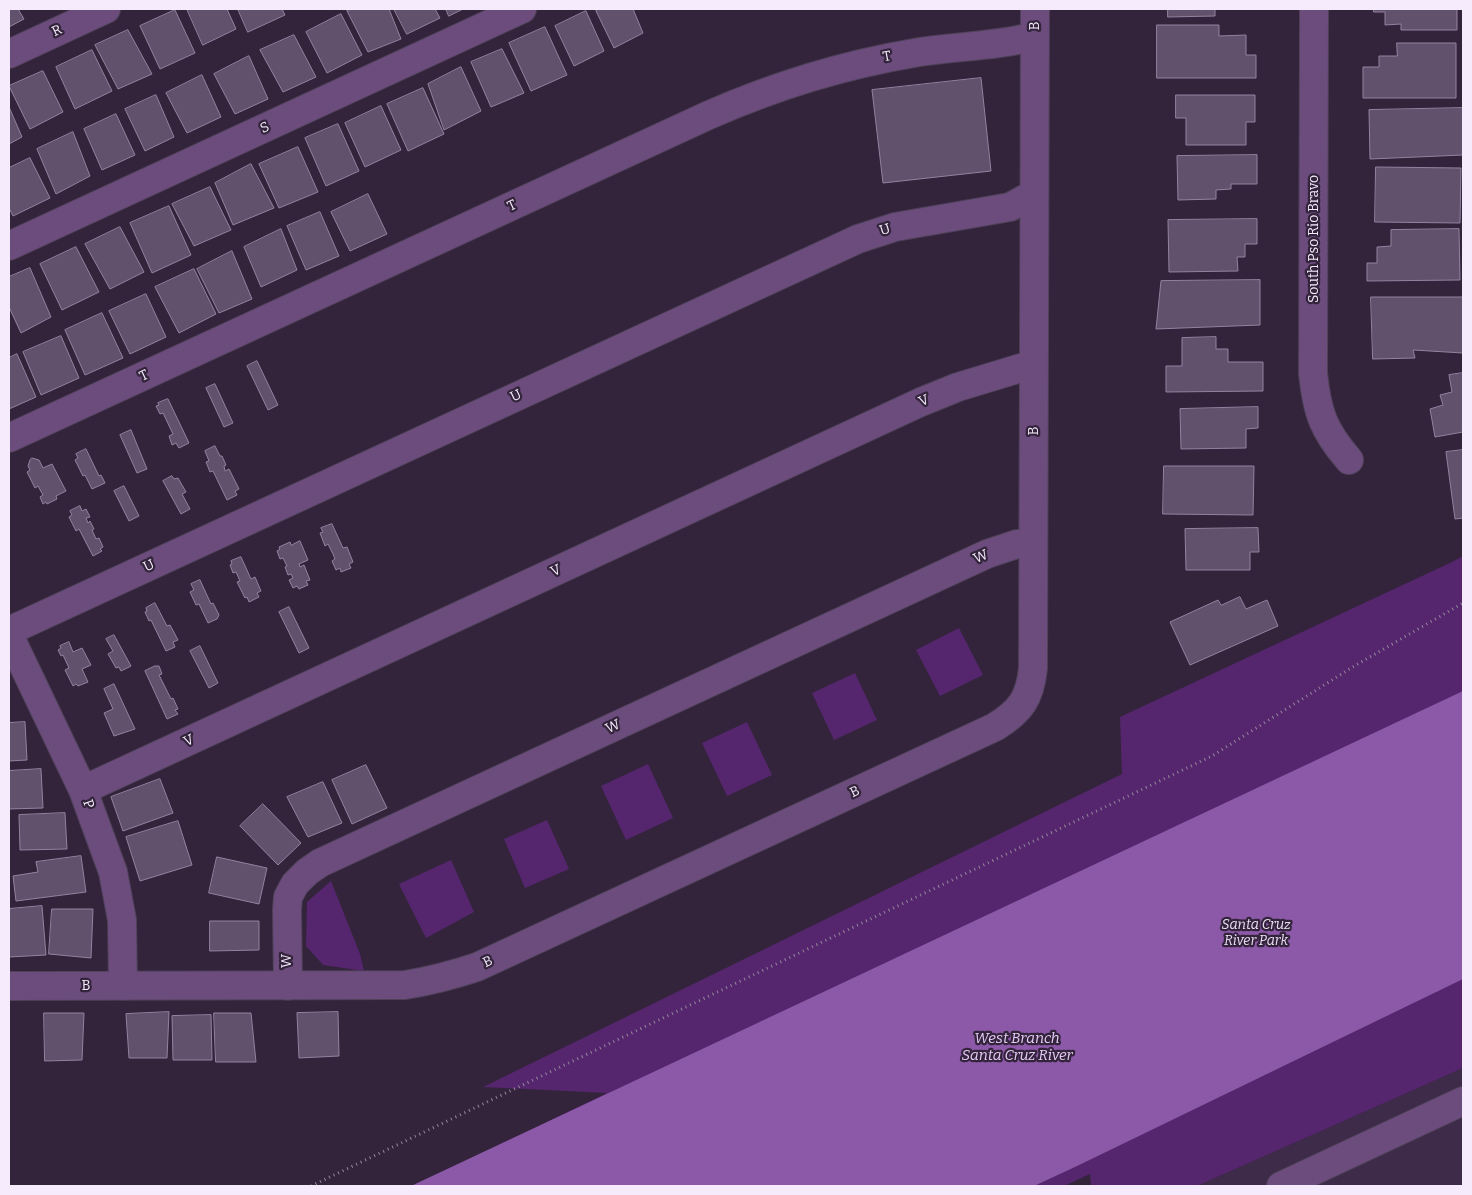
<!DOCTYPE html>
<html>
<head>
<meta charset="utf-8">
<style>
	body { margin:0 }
	#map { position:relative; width:1472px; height:1195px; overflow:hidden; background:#33243c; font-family:Bitter,serif }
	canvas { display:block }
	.frame { position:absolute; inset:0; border:10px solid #f5ebfc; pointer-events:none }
</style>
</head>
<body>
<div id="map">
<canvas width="1472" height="1195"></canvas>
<div class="frame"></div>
</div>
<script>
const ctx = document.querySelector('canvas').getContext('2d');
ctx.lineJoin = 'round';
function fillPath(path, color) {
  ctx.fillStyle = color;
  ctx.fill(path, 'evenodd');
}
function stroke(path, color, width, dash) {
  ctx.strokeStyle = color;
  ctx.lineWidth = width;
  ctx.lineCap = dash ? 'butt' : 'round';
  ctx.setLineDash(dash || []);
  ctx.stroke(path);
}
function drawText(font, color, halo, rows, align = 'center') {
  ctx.font = font + ' Bitter,serif';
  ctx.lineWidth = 4.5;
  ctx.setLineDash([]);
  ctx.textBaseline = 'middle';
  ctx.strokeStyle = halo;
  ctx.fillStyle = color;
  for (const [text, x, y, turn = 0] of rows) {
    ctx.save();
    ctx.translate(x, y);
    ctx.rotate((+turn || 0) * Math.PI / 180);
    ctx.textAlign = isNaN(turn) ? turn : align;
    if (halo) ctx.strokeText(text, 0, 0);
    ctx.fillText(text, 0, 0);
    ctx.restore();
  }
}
fillPath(new Path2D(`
	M1463,1068V1186H1197Z`), '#3e2b4a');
fillPath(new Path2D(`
	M1463,556V1068L1197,1186H1091L1090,1174L1064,1186H415L607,1093L483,1087L1122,774L1120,717L1452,562Z
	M959,628L983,675L940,696L916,650Z
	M855,673L877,720L834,740L812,693Z
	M747,722L772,775L727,796L702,743Z
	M648,764L673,818L626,840L601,786Z
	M547,820L569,869L525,888L504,839Z
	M451,860L474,912L426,938L399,884Z
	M331,881L360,954L364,971L323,965L306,946L307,902Z`), '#55266d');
fillPath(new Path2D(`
	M1463,691V979L1075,1167L1034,1186H411Z`), '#8c59a8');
const building = new Path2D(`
	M9,9H18L24,19L9,27Z
	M187,9H227L236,29L203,45Z
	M238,9H282L285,15L248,32Z
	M352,9H389L401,39L368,52L347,11Z
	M394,9H435L440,18L407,34Z
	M446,9H463L449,16Z
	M600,9H633L643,33L614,48L596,11Z
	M1168,9H1215V16L1168,17Z
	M1374,9H1457V30H1401V24L1385,25V12H1374Z
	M175,10L195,53L160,69L140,26Z
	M586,11L604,51L574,66L555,26Z
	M341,14L362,55L327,73L306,32Z
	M1157,25H1219V36L1246,35V55H1256V78H1157Z
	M545,27L567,75L531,91L509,43Z
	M128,30L152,74L118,89L95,45Z
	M294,35L316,77L283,92L260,50Z
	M1397,43H1456V98H1363V67H1379V56H1397Z
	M502,49L524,93L491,107L471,62Z
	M92,50L112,91L75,109L56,67Z
	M249,56L268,99L235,114L214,74Z
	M461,67L481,111L444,130L428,84Z
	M43,71L63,112L30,129L9,86Z
	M202,75L221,117L187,133L166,93Z
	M981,78L991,171L883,183L872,90Z
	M423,88L444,134L408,151L387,104Z
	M156,95L174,137L145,151L125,109Z
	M1176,95H1255V122H1246V145H1186V118H1176Z
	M381,106L401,150L365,167L345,123Z
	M9,107L22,137L9,144Z
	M1463,108V155L1370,159L1369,110Z
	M116,114L135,155L102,170L84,129Z
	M338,124L359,171L326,186L305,138Z
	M73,132L90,176L56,194L37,149Z
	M298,147L318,192L279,208L259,164Z
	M1257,155V184H1231V189L1216,190V199L1178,200L1177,156Z
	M30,158L50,198L13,216L9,208V168Z
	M251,164L274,208L233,225L215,183Z
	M1376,167L1461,168L1460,223L1375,222Z
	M210,187L231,230L194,246L172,204Z
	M368,194L387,234L350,251L331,212Z
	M169,206L191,255L152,273L130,223Z
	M320,212L339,256L306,270L287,226Z
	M1257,219V244H1245V257H1237L1238,271L1169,272L1168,220Z
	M120,227L144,272L110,289L85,244Z
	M281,229L297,270L261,287L244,247Z
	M1459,229L1460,280L1367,281V263H1377V247L1391,246V230Z
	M76,247L99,292L62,310L40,264Z
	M232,251L252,299L219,313L197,269Z
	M30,268L51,317L21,333L9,307V277Z
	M194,269L216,314L179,333L155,287Z
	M1260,280V325L1156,329L1161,281Z
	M146,294L166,337L130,354L109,311Z
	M1371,297H1463V353L1413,350L1415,358L1373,359Z
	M102,313L123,358L85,375L65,330Z
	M61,336L79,378L41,395L23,352Z
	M1216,337V349H1228V362H1263V391L1166,392V366H1182V338Z
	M17,354L36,397L9,409V358Z
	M257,361L278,405L268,410L247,366Z
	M1463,373V432L1435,437L1430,409L1443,405L1440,395L1452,392L1449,375Z
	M215,384L233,423L224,427L206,388Z
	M168,399L189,443L179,448L176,443L172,445L169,436L173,434L163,413L160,414L156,406L159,405L158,403Z
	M1258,407V428L1246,429V448L1181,449L1180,409Z
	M131,430L147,469L137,473L120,435Z
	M215,446L220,456H222L226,465L224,466L225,471L229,469L239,489L235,491L237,495L227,500L213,471L210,472L206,462L209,461L205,451Z
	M86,449L99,476L101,475L105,483L92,489L85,475L83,476L75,460L78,458L76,454Z
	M1463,450V518L1455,519L1446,452Z
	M32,458L39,460L43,468L52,464L66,491L56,496L57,499L47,504L46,502L43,504L40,497L43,495L38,486L35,488L27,472L30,470L28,466L30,460Z
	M1164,466H1254L1253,515L1163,514Z
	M172,476L174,479L178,478L186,492L182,494L190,509L181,514L163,481Z
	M124,486L139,516L129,521L114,491Z
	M80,506L82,511L86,509L90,517L86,518L88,523L90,521L94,529L92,530L96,539L99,538L103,547L100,549L102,551L93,556L79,529L76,531L69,517L72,515L70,511Z
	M332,524L343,548L347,547L353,562L349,564L351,568L341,572L340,568L336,570L332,561L335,559L333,554L328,544L325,546L320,533L323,532L321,528Z
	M1258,528L1259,552H1250V570H1186L1185,529Z
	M300,541L308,560L299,564L300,567L304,565L310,580L306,581L308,585L299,589L297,586L293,588L289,580L293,578L291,574L288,575L285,567L287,566L283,558L280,559L277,551L280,549L279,547L290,542L291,545Z
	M241,557L251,579L255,577L261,591L257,593L259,597L249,602L247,597L245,598L237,582L240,581L236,572L233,573L230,565L232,564L231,561Z
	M200,580L211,604L213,603L219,615L217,619L208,623L199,604L196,605L190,592L194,590L191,584Z
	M1240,597L1246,609L1267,600L1278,626L1190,665L1170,622L1218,600L1221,605Z
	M155,603L167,626L170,625L178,640L173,642L175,647L166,651L151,620L149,621L145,612L147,611L146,608Z
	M289,607L309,648L299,653L279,612Z
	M114,635L131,666L121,671L119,667L116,668L108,654L113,651L106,639Z
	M69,642L73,652L82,648L91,665L82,669L88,682L78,686L76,684L73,686L65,670L69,668L63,655L61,656L58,650L61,648L60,646Z
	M200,646L218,683L209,688L190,651Z
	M155,666H159L162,674L159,675L171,699L173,698L178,709L175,710L178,714L167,719L145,671Z
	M114,684L135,729L114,736L104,713L113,709L104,689Z
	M25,722L27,760L9,761V723Z
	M366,765L387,808L352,824L332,780Z
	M41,769L43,808L9,809V771Z
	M160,779L173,813L123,831L111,797Z
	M323,782L342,823L308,837L287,797Z
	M263,804L301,843L278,865L240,826Z
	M65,813L67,849L20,850L19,815Z
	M178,821L192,865L140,881L126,837Z
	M81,856L86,892L16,901L13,876L38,872L36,862Z
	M217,857L267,868L259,904L209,893Z
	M42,906L46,955L9,957V909Z
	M52,909H93L91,958L49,954Z
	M210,921H259V950L210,951Z
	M169,1012L167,1058H129L126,1014Z
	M338,1012L339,1056L299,1058L297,1013Z
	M44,1013H84L82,1060L45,1061Z
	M214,1013H251L256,1062H216Z
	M211,1015L212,1060H173L172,1016Z`);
fillPath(building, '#62516c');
stroke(building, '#9482a0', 1);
const minor = new Path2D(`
	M1314,9L1313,373C1317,412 1323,430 1349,460
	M9,54L106,9
	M9,246L522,9
	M9,438L709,115C775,86 843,65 914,53C954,46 995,47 1035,36
	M9,631L858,239L895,227L1010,207L1034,194
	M9,635L83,790L113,872L122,920L123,986
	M83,790L921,402L958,387L1034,364
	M9,986L405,985C430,981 453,975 477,967L995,727C1021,711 1030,698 1033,668L1035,9
	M288,986L287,910L288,897L295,884L307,872L320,863L987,554L1017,544H1033
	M1281,1186L1463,1101`);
stroke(minor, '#4e4057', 30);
stroke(new Path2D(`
	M311,1186L1212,756L1351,668L1463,603`), '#93879b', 3, [1, 4]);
stroke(minor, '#6b4c7d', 28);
drawText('14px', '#f5ebfc', '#33243c', [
	["B",1035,26,-90],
	["R",57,31,-25],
	["T",887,57,-11],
	["S",265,128,-25],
	["T",512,206,-25],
	["U",885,230,-17],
	["South Pso Rio Bravo",1314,239,-90],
	["T",144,376,-25],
	["U",516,396,-25],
	["V",924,401,-24],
	["B",1034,431,-90],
	["W",981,557,-24],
	["U",149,566,-25],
	["V",556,571,-25],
	["W",613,727,-25],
	["V",189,741,-25],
	["B",855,792,-25],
	["P",88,804,70],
	["W",287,961,-91],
	["B",488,962,-25],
	["B",86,986]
]);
drawText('italic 14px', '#ebdef3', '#33243c', [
	["Santa Cruz",1256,925],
	["River Park",1256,941]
]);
drawText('italic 15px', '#e5cbf5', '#33243c', [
	["West Branch",1017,1039],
	["Santa Cruz River",1017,1056]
]);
</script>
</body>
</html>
